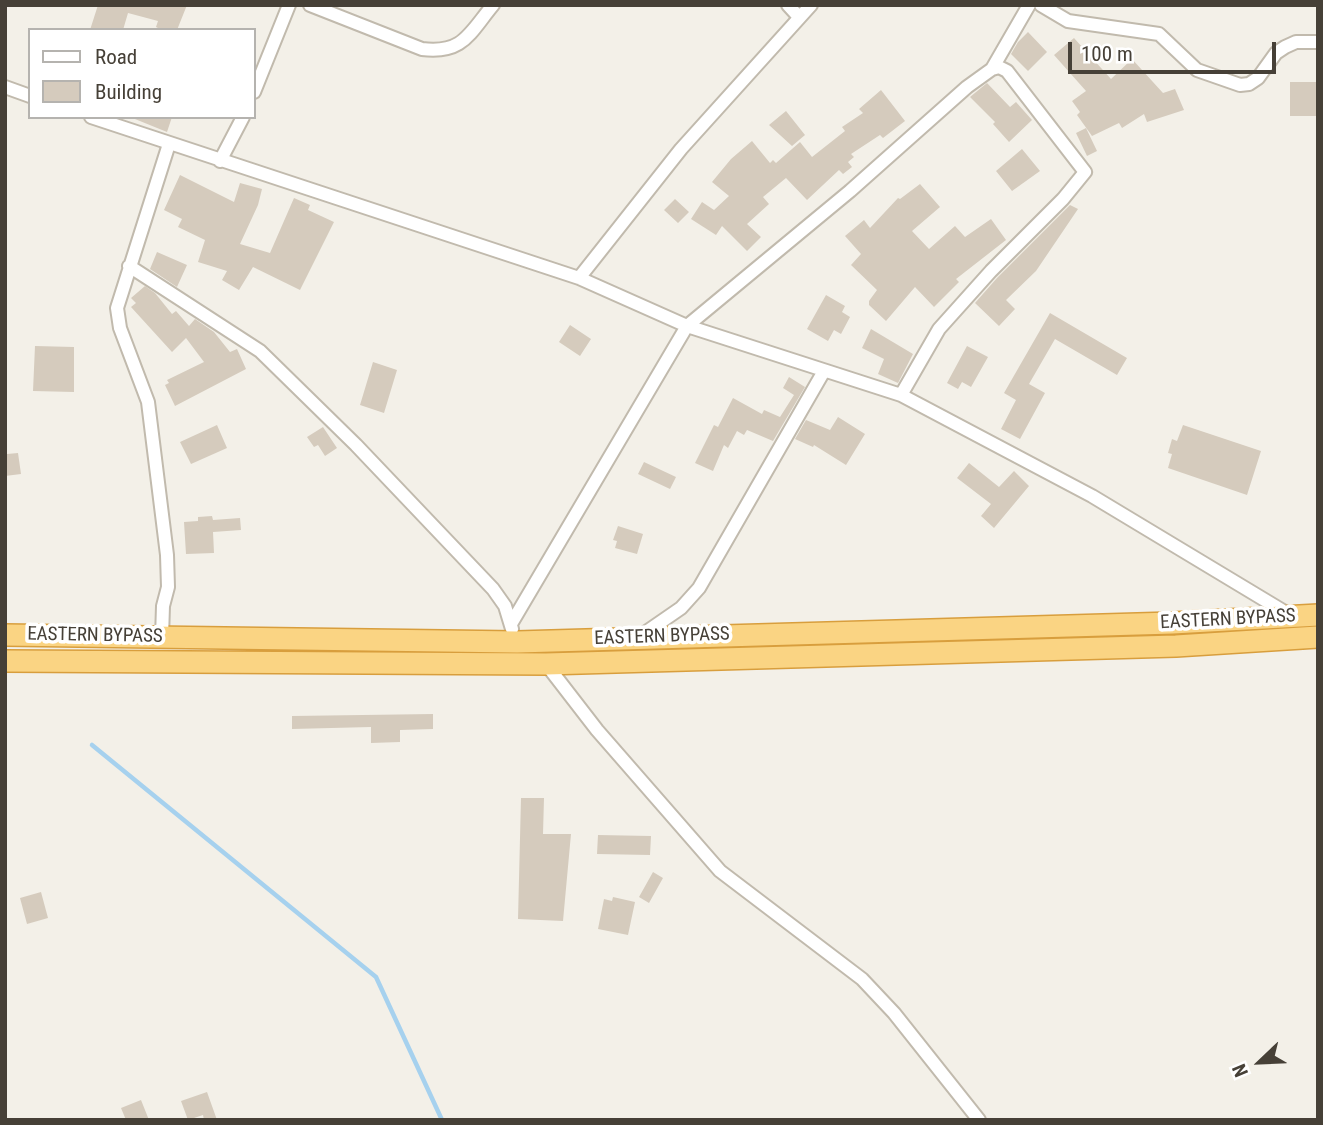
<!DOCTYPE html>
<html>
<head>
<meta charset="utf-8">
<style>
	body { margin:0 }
	#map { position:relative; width:1323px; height:1125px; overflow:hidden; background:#f3f0e8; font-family:"Roboto Condensed",sans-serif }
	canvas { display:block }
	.frame { position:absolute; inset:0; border:7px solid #464037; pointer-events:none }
	.legend { position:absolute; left:28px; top:28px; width:228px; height:91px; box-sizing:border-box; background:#fff; border:2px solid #b5b3af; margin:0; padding:9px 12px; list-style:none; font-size:21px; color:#464037 }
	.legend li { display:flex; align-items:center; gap:14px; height:35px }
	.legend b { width:35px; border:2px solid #b5b3af }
	.north { position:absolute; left:1225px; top:1027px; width:70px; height:70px; -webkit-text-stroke:5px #fff; paint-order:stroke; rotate:247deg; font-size:19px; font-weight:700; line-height:28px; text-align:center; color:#464037 }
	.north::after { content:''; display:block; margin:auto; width:24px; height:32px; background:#464037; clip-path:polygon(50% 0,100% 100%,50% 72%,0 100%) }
	.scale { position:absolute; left:1068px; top:42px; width:208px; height:32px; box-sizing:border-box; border:4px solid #464037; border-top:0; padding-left:9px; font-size:21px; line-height:24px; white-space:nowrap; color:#464037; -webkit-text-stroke:5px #fff; paint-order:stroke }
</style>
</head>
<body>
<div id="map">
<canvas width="1323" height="1125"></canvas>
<div class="frame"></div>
<ul class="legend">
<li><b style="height:9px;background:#fff"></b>Road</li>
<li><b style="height:19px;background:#d5cbbd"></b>Building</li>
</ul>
<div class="north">N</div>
<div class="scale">100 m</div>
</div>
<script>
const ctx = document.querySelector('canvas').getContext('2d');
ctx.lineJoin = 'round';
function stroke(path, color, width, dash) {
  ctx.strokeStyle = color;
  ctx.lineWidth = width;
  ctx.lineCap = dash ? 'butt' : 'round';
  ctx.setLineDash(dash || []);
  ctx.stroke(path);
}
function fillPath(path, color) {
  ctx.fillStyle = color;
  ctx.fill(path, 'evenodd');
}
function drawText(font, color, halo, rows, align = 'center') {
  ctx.font = font + ' "Roboto Condensed",sans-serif';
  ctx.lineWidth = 7;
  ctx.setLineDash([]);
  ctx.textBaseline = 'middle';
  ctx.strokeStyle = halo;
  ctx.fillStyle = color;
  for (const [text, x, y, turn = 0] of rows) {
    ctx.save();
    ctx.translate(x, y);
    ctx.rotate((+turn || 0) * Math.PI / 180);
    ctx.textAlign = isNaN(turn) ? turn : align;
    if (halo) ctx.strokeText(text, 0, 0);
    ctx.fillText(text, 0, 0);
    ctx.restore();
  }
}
stroke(new Path2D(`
	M92,745L376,977L442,1120`), '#a6d1ee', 4.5);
fillPath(new Path2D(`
	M98,5H187L177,30H162L156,27L158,21L128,13L123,30H90Z
	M1028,32L1047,52L1028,71L1011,54L1018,42Z
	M1074,38L1111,79L1132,59L1163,93L1175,89L1184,110L1147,122L1144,114L1122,128L1119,123L1092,136L1077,115L1080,112L1072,101L1086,91L1054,55Z
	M1290,82H1318V116H1290Z
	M987,83L1010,107L1016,102L1032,120L1009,142L993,124L995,122L970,97Z
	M881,90L905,121L883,138L880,135L851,154L854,157L848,162L852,167L843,174L839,170L807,200L786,178L763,197L769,204L747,224L761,237L747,251L722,226L716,235L691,219L702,202L714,210L729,196L712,182L731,159L752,141L770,163L773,160L776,163L800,142L812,157L845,131L842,127L863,113L859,109Z
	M786,111L805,135L792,146L769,125Z
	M130,117H172L167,132Z
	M1086,128L1097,151L1087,156L1076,133Z
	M1022,149L1040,171L1012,191L996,171Z
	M180,175L234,202L240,183L262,189L258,205L240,244L270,253L294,198L310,205L308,210L334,222L300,290L253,267L239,290L222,280L227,271L198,262L205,240L178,227L182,219L164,210Z
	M920,184L940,207L912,231L929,249L955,226L965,237L991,219L1006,240L956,279L959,282L934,307L915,287L886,321L869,305V301L877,290L851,265L861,254L845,236L864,220L870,228L898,198L900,199Z
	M675,199L689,212L678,223L664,210Z
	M1070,205L1078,209L1036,271L1006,300L1015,309L999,326L975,303L997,278Z
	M157,252L187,265L177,287L150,269Z
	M145,286L155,293L172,314L176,311L189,326L195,319L214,332L230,352L237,349L246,369L175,406L165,385L169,383L167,380L204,362L186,338L172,352L131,307L136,303L131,298Z
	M826,295L845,306L842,312L850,317L841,334L834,330L828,341L807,329Z
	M1050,313L1127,358L1117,375L1055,339L1029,384L1045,393L1020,439L1001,429L1016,400L1004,393Z
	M570,325L591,339L580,356L559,342Z
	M871,329L913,354L898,383L878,374L884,359L862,348Z
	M35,346L74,347V392L33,391Z
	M967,346L988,357L971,387L962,382L958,389L947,383Z
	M373,362L397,370L384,413L360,405Z
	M789,377L805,387L773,441L747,430L744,435L737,431L728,448L724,445L713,471L695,463L714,425L718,427L733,398L762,414L764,410L780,417L794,395L783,388Z
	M838,417L865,434L846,465L814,445L813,447L795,439L806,420L830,430Z
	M217,425L227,448L191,464L180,442Z
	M1183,425L1261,451L1247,495L1168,468L1172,454L1168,453L1172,439L1177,441Z
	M323,427L337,448L325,456L318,445L314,447L307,437Z
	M18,453L21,474L5,476L7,454Z
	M644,462L676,477L670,489L638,474Z
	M969,463L999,487L1014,471L1029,486L994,528L981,516L991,504L957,478Z
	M212,516L213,520L240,518L241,530L213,532L214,553L186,554L184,522L198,521V517Z
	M618,526L643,534L637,554L615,548L617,541L613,540Z
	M433,714V729L400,730V742L371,743V727L292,729V716Z
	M521,798H544L543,834H571L563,921L518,919Z
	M598,835L651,836L650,855L597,854Z
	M653,872L663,878L649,903L639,897Z
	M41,892L48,918L27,924L20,898Z
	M613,897L635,902L628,935L598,929L604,899L612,901Z
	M207,1092L217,1120H204L203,1115L188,1120L181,1101Z
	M141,1100L149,1120H126L121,1108Z`), '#d5cbbd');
const minor = new Path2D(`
	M310,5L422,49C463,54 469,34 493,5
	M788,5L799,17
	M1041,5L1068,21L1159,34L1197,70L1240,85L1249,84L1258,78L1276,53L1285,47L1296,42H1318
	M992,69L1029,5
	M5,87L30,96
	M254,92L289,5
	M91,117L579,278L687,326L901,395L1092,496L1288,614
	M220,161L243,117
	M129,266L260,351L356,445L493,589L505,606L512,629
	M579,278L681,149L811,5
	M511,624L687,326L850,191L967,87L992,69L999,67L1007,71L1085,172L1063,199L991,271L939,329L901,395
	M162,637L163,606L168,587L167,555L148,402L120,328L117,308L169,144
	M639,637L681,608L699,588L824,371
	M546,664L597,730L720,871L862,979L894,1013L979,1120`);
const trunk = new Path2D(`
	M5,635L517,642L1172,623L1318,615
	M5,661L546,664L1176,646L1318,637`);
stroke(minor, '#c1baad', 16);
stroke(trunk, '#d89e3d', 24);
stroke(minor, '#fff', 12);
stroke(trunk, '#fad483', 21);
drawText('19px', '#464037', '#fff', [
	["EASTERN BYPASS",1228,620,-3],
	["EASTERN BYPASS",95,636,1],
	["EASTERN BYPASS",662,637,-2]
]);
</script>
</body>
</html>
